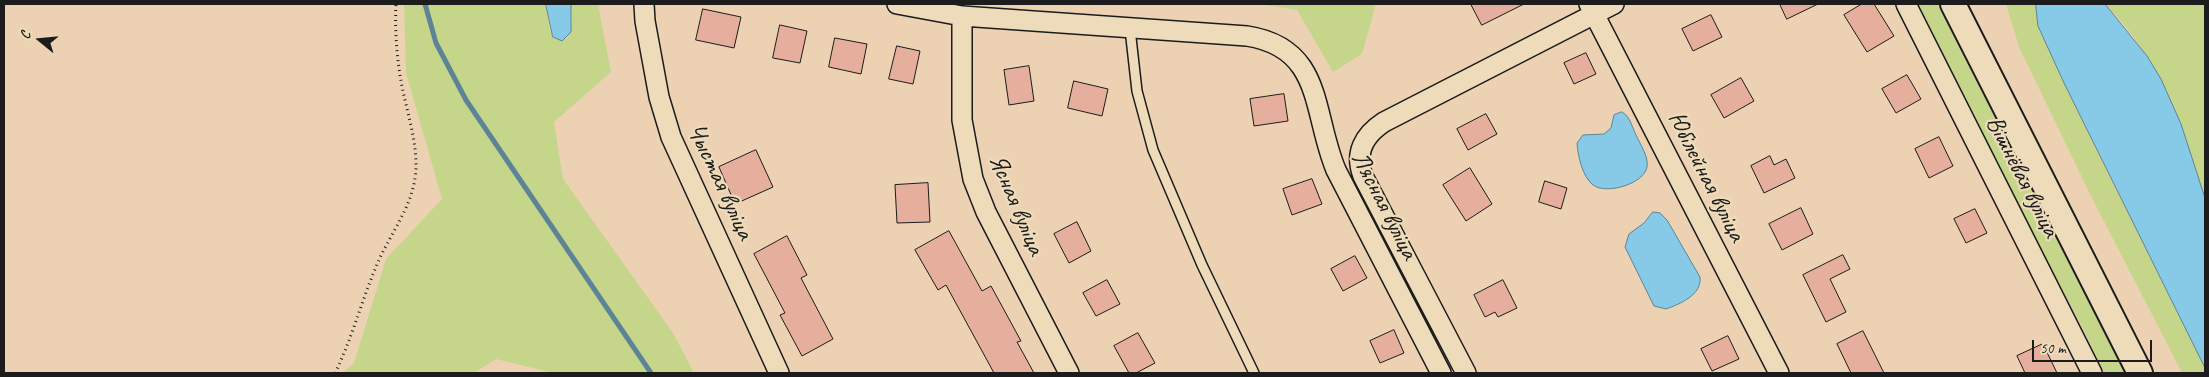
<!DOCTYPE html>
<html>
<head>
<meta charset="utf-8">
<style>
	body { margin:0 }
	#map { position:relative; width:2209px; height:377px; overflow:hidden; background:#ecd2b3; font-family:Caveat,sans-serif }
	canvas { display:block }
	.frame { position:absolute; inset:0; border:5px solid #1c1c1c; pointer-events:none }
	.north { position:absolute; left:15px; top:15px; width:50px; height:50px; -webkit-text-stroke:4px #eddbb9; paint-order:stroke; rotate:287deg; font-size:14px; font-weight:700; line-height:20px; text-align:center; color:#1c1c1c }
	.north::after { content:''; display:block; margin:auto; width:18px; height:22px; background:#1c1c1c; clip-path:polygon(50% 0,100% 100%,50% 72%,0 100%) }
	.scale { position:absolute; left:2032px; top:340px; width:120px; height:22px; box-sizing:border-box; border:2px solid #1c1c1c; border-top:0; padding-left:6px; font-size:15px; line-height:18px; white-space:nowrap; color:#1c1c1c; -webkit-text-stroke:4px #eddbb9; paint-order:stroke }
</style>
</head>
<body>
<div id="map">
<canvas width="2209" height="377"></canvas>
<div class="frame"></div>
<div class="north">С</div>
<div class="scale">50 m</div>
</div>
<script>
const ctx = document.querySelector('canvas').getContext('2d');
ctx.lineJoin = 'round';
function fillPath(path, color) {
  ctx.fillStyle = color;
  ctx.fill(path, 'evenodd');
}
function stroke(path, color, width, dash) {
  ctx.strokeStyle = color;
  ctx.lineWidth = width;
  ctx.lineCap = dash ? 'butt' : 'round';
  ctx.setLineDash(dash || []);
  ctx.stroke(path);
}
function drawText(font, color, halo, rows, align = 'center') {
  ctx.font = font + ' Caveat,sans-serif';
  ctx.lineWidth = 4.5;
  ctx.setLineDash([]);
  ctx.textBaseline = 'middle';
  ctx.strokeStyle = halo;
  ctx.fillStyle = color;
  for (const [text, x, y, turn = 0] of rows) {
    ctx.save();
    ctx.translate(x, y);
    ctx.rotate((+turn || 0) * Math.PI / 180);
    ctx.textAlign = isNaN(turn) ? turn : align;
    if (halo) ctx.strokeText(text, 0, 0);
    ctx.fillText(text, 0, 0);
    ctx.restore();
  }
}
fillPath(new Path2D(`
	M404,4H546L550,32L557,40L567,38L572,23L571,4H598L611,72L554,122L563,179L673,333L694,373H553L496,359L474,373H343L354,363L386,259L442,199L406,73Z
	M1259,4H1376L1362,54L1333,72L1297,10Z
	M1917,4H1938L2063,252L2127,373H2104L2079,321L2015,202Z
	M2006,4H2036L2038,26L2102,161L2205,368V373H2182L2090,194L2019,47Z
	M2105,4H2205V198C2180,125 2162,61 2105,4Z`), '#c5d68b');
const water = new Path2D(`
	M546,4H571V32L562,41L553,37Z
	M2036,4H2105L2147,56L2161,79L2181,124L2205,198V368L2064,83L2038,26Z
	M1622,112C1630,116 1632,127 1636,135C1640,144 1649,157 1647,167C1644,184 1606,195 1593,185C1582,176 1578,156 1577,143L1583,135L1604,134L1611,128L1614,115Z
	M1653,212L1660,213L1667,220L1700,277C1702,295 1680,304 1666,309L1654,306L1651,300L1625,247L1629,234L1644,223Z`);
fillPath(water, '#86cae7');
stroke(water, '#5c8496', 1);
stroke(new Path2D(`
	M425,4L436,43L466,100L651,373`), '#5c8496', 5);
const building = new Path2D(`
	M1471,4H1524L1482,25Z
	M1780,4H1818L1787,19Z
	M1862,4H1874L1894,36L1867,52L1844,15Z
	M703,9L741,17L734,48L696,40Z
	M1711,15L1722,37L1693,51L1682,29Z
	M780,25L807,31L800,63L773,58Z
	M835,38L867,44L861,74L829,67Z
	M897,46L920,51L913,84L889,79Z
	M1586,53L1596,74L1574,84L1564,63Z
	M1029,66L1034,101L1009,105L1004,70Z
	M1907,75L1921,99L1896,113L1882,89Z
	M1741,78L1754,101L1724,118L1711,95Z
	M1074,81L1108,89L1102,116L1068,108Z
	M1284,94L1288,121L1254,126L1250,99Z
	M1486,114L1497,134L1468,150L1457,129Z
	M1939,137L1953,166L1929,178L1915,149Z
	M756,150L773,187L735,204L719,167Z
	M1770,156L1774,165L1786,159L1795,178L1764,193L1751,166Z
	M1470,168L1492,204L1466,221L1443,185Z
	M1312,179L1322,204L1292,215L1283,189Z
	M1545,181L1567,188L1561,209L1539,202Z
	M928,183L930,222L897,223L895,185Z
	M1801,208L1813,234L1782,250L1769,224Z
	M1975,209L1987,233L1966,243L1954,219Z
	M1077,222L1091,251L1069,263L1054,234Z
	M949,231L982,291L991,286L1021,341L1017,342L1034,373H994L946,285L938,290L915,250Z
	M787,236L807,275L801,278L833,339L802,356L780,315L785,313L754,254Z
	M1843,255L1850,269L1830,279L1846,312L1826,322L1803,275Z
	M1355,256L1367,278L1343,291L1331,269Z
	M1107,280L1120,304L1096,316L1083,293Z
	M1503,280L1517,308L1498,317L1495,312L1485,317L1474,295Z
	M1394,330L1404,353L1380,363L1370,341Z
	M1863,331L1884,373H1851L1837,344Z
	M1138,333L1155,363L1136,373H1129L1114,346Z
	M1728,336L1739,359L1712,371L1701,349Z
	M2043,344L2057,373H2025L2017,356Z`);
fillPath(building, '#e6ae9d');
stroke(building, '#1c1c1c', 1);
const service = new Path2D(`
	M1130,29L1137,91L1153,150L1202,265L1254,373`);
const minor = new Path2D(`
	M644,4L645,21L659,97L671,137L779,373
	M897,4L962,16L1247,36C1324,48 1312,113 1336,170L1441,373
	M1589,4L1779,373
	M1906,4L2092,373
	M962,16V120L973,179L986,212L1069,373
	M1466,373L1363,176C1354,153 1364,135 1384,122L1614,4`);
const tertiary = new Path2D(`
	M1953,4L2140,373`);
stroke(service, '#1c1c1c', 12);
stroke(minor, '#1c1c1c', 22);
stroke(tertiary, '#1c1c1c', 28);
stroke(new Path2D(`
	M335,373C352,339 361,302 376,267C389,234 414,207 416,169C417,135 403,102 399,68C396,47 395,25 396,4`), '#1c1c1c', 3, [1, 4]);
stroke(service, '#eddbb9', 9);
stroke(minor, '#eddbb9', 19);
stroke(tertiary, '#eddbb9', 24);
drawText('25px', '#1c1c1c', '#eddbb9', [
	["Юбілейная вуліца",1706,177,63],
	["Вішнёвая вуліца",2022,177,63],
	["Чыстая вуліца",720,182,65],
	["Ясная вуліца",1016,205,67],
	["Лясная вуліца",1384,206,63]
]);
</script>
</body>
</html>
